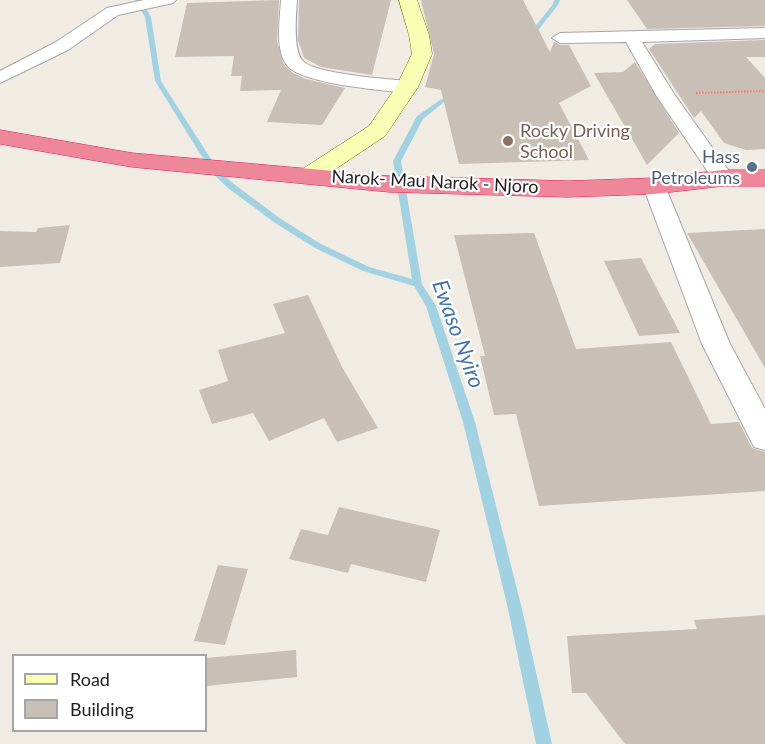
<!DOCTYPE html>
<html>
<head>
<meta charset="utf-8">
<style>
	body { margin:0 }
	#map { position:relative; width:765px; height:744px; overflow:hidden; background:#f0ece4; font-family:Lato,sans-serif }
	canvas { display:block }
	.legend { position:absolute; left:12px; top:654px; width:195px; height:78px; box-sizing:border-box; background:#fff; border:2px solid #a5a5a5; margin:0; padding:8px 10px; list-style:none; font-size:18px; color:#1f1f1f }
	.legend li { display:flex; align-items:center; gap:12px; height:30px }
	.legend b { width:30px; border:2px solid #a5a5a5 }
</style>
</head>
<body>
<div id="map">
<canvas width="765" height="744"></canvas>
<ul class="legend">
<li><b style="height:8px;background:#f9feb5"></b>Road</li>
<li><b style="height:16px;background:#c8bfb7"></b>Building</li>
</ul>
</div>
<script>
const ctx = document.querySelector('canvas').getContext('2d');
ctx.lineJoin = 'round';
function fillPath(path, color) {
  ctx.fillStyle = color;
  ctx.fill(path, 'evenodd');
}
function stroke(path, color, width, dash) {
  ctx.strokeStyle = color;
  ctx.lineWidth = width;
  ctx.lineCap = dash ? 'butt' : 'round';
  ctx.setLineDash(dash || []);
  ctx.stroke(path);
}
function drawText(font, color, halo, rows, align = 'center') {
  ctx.font = font + ' Lato,sans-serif';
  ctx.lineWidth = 4.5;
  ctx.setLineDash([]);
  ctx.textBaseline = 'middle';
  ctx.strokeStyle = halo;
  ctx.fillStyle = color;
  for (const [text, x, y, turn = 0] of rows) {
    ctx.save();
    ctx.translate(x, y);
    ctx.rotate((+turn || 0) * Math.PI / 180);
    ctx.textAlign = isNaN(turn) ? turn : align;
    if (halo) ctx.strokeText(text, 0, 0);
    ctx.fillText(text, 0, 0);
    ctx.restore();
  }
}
fillPath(new Path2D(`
	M135,0H141L151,17L161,81L218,170L234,184L281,219L321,244L369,267L412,279L393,161L417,116L440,100L455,93L458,95L444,102L423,119L401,161L422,284L436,306L475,422L522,609L552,744H536L508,609L463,422L426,306L414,286L363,271L315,248L275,223L228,188L212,173L155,81L145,17Z
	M554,0H560L558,5L531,39H527V37L553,4Z`), '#a2d2e1');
fillPath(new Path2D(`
	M279,0L277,41L284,65L293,73L306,79L345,88L322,125L267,122L281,90L240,91L242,76H231L234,56L175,57L187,3Z
	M299,0H391L372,75L321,67L304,58L298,40Z
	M421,0H523L550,52L554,42L560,45H569L591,86L559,103L589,160L459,164L441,90L425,87L434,54Z
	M627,0H765V26L647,29Z
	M765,40V57H746L765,78V149L746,150L724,143L701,111L694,118L649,49L655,44Z
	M635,62L679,133L647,165L594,73L623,72Z
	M70,225L60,263L0,267V231L36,232L38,228Z
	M765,229V368L687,233Z
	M534,233L576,349L671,342L711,424L739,422L752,448L765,452V491L539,506L516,414L494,415L480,356H485L454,235Z
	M641,258L680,333L639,336L604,261Z
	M308,295L342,367L378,428L337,442L324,418L269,441L253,413L212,424L199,390L228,381L218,350L285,333L273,304Z
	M339,507L440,530L426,582L351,564L348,573L289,559L301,529L328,535Z
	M218,565L248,569L225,645L194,641Z
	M765,615V744H625L586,693H572L567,636L697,629L694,620Z
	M296,650L297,677L206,686V658Z`), '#c8bfb7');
const street = new Path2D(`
	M144,0H176L173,3L118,15L68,50L0,83V71L56,42L107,8Z
	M281,0H297C296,14 293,49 302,60C312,74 388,79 407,81L414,83L416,87L414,91L407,93C383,90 298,84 286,64C275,47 280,19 281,0Z
	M765,28V38L642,42L674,94L734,178L731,183L723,185L715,183L712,178L656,95L626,42L560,43L552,38L560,33Z
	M654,179L662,181L665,186L730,344L765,409V450L754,447L702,344L643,186L646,181Z`);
const secondary = new Path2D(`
	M399,0H417L429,35L432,54L418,87L385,136L319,180L310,183L301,180L297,175L301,170L369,126L396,87L412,54L409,35Z`);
const highway = new Path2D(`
	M0,130L132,153L389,176L568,181L654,178L723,170H765V186H723L654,194L568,197L389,192L132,167L0,144Z`);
stroke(street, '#a6a6a6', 2);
stroke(secondary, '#6d7b00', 1);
stroke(highway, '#e7195d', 1);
stroke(new Path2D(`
	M696,93L765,91`), '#ff7866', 2, [1.5, 1.5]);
fillPath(street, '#fff');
fillPath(secondary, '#f9feb5');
fillPath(highway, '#ed8799');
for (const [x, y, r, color] of [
	[508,141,6,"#8d6e63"],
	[752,167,6,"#5c6f8a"]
]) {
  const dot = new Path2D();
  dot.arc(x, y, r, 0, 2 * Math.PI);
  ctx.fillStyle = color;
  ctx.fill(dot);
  stroke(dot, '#fff', 2);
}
drawText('18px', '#785e54', '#fff', [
	["Rocky Driving",520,131],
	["School",520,152]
], 'left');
drawText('18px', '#4e5e75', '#fff', [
	["Hass",740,157],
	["Petroleums",740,178]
], 'right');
drawText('18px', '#1f1f1f', '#fff', [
	["Narok- Mau Narok - Njoro",435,182,3]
]);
drawText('italic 22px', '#4176ad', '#fff', [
	["Ewaso Nyiro",458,334,70]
]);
</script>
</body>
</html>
